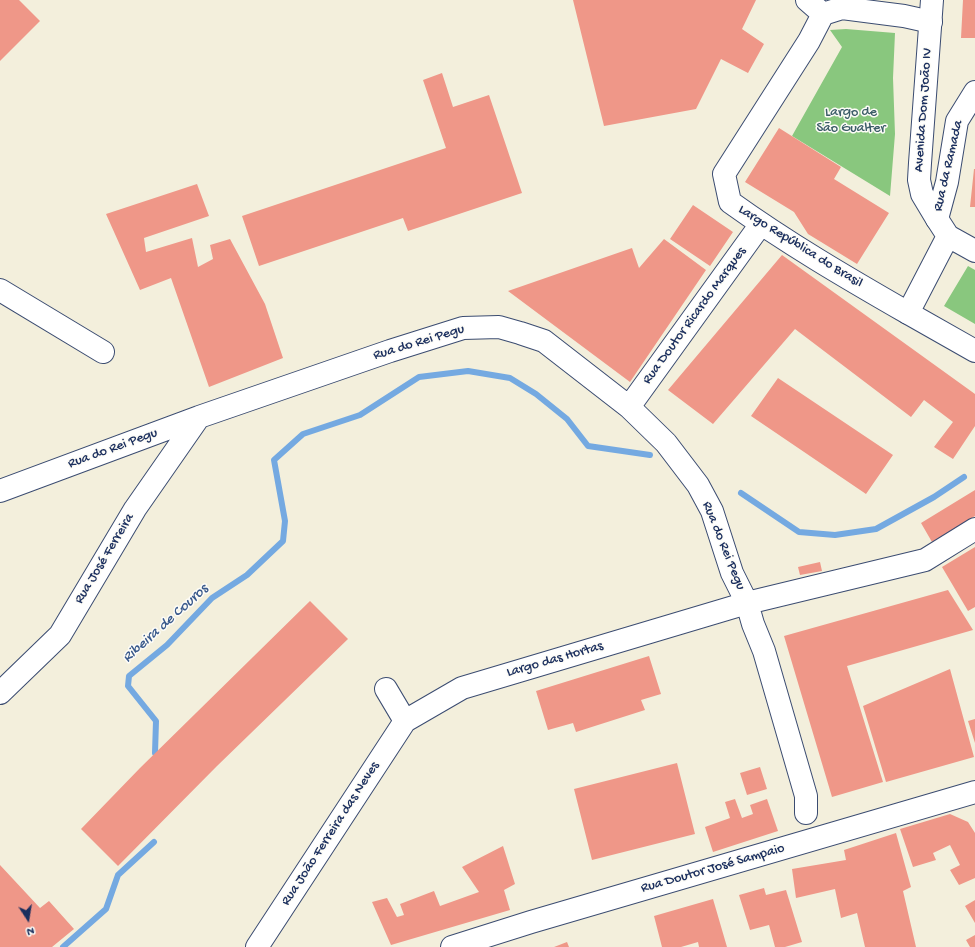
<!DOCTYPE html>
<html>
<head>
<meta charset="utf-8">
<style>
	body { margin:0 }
	#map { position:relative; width:975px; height:947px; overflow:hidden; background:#f3efdc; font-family:"Gochi Hand",sans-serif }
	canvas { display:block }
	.north { position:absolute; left:8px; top:899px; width:40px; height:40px; -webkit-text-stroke:3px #fdfcf7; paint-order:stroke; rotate:168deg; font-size:11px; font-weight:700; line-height:16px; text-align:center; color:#1b2f5e }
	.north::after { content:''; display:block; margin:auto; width:14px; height:18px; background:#1b2f5e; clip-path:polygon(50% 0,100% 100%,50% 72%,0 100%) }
</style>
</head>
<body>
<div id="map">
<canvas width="975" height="947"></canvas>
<div class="north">N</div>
</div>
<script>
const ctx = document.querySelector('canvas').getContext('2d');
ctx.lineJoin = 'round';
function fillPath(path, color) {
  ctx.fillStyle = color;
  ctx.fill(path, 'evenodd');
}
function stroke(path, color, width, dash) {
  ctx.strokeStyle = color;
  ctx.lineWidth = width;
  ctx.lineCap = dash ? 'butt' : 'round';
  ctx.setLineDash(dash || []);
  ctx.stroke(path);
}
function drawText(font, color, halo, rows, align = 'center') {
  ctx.font = font + ' "Gochi Hand",sans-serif';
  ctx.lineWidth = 3;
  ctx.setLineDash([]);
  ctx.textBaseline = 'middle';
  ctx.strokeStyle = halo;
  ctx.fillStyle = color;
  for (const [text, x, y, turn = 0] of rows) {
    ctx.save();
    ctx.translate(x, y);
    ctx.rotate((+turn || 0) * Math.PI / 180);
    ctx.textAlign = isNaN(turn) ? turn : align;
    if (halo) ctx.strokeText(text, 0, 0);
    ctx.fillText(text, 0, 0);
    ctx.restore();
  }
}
fillPath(new Path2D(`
	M846,29L895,33L893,78L895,134L890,196L792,136L842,47L830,30Z
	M968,266L975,270V324L944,306Z`), '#89c77e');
stroke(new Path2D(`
	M741,493L799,532L835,535L876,529L934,497L964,477
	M155,753L156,721L128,686L129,676L167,645L212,598L247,575L283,541L285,521L274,460L303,434L360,415L419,377L468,371L510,378L536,394L567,419L588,446L650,455
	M63,947L106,909L118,875L154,842`), '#74a9e1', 6);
fillPath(new Path2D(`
	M0,0H19L40,21L0,61Z
	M573,0H756L742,29L764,44L748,73L721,59L696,109L604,126Z
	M963,0H975V38H961Z
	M442,73L453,107L489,95L522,193L408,231L403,218L259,266L242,216L446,148L423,80Z
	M779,128L841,167L834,179L889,213L857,264L808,234L794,212L745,182Z
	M974,169H975V207H970Z
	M197,184L209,216L144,238L146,252L192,238L198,267L213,259L210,245L230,239L265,304L283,358L209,387L171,278L140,290L106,214Z
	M693,205L733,232L710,266L670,239Z
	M664,239L706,270L630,382L508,291L632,248L639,268Z
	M782,255L975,394V426L953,459L934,447L953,422L924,400L911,417L795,329L713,424L668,390Z
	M778,378L893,455L866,494L751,416Z
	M975,490V516L932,542L921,523Z
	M975,547V607L968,611L942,567Z
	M820,562L822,571L800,575L798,567Z
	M948,590L973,630L847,666L883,782L832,797L784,636Z
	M310,601L348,639L217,766L118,866L81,829L140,768Z
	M649,656L661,694L641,700L645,710L576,732L573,723L548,730L536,691Z
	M950,669L974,757L886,782L863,706Z
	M975,719V743L968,721Z
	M677,763L695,834L592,860L574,789Z
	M760,767L767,789L747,795L740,773Z
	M735,799L742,818L753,814L750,805L767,799L778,831L713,852L705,827L730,818L725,802Z
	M950,814L968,822L975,833V878L959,885L950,870L960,865L950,845L933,853L936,860L913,867L900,829Z
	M896,833L911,887L903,891L916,947H865L857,913L841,918L835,889L796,898L792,869L846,860L844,850Z
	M503,846L515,884L504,890L510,910L391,945L372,902L387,898L397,917L404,915L400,904L434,891L440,906L479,892L462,867Z
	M0,865L40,908L49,901L74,929L52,947H0Z
	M764,888L766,895L786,890L802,942L785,947H775L769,925L750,930L739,895Z
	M713,899L727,947H699L698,942L681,947H662L654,916Z
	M975,900V923L965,906Z
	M975,935V947H970L966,940Z
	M567,942L569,947H554Z`), '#ef9788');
const street = new Path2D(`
	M807,0L823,14
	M937,219L947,182L957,121L975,92
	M0,290L103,352
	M908,313C847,278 787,243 730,202L724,174L809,41L823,14L842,8L904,16L931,22
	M629,407L761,224
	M0,491L199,417L390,351L463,328L499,327L520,333L544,341L629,407L666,443L698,485L712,511L732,573L747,603L753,624L764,651L806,796V813
	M386,689L405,721
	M0,693L60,635L135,509L199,417
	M257,947L405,721L462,688L747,603L925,560L975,529
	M452,947L531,922L975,792`);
const secondary = new Path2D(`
	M932,0L920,163L919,180L922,194L937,219L948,236L975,251
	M948,236L908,313L975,351`);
stroke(street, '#3b4c71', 24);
stroke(secondary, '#3b4c71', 24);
stroke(street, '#fff', 22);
stroke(secondary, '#fff', 22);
drawText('14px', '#1b2f5e', '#fdfcf7', [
	["Avenida Dom João IV",924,110,-86],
	["Rua da Ramada",949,166,-77],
	["Largo República do Brasil",800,247,32],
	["Rua Doutor Ricardo Marques",695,316,-54],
	["Rua do Rei Pegu",419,343,-17],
	["Rua do Rei Pegu",113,449,-20],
	["Rua do Rei Pegu",723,546,68],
	["Rua José Ferreira",105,559,-59],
	["Largo das Hortas",555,660,-16],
	["Rua João Ferreira das Neves",331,834,-57],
	["Rua Doutor José Sampaio",713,869,-16]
]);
drawText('14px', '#3c5d68', '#fdfcf7', [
	["Largo de",851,113],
	["São Gualter",851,129]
]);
drawText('italic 15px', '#3a5a8c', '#fdfcf7', [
	["Ribeira de Couros",166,624,-42]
]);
</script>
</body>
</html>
